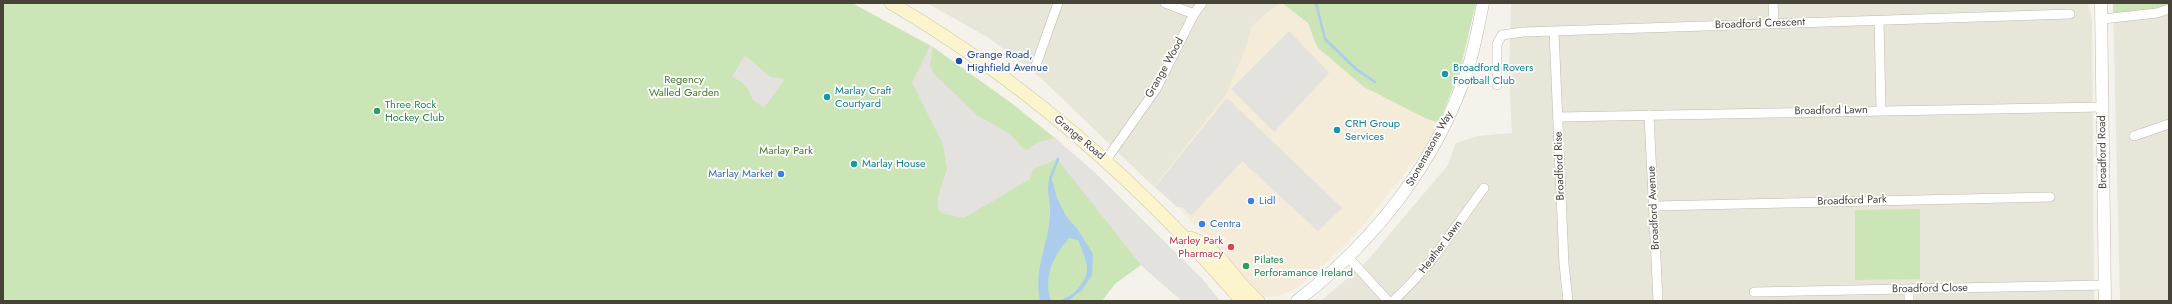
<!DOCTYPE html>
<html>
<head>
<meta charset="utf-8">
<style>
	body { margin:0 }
	#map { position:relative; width:2172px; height:304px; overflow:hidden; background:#f4f2eb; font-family:Jost,sans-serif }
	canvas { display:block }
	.frame { position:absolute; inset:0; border:4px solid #484339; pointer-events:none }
</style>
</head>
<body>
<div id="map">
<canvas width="2172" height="304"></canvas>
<div class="frame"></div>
</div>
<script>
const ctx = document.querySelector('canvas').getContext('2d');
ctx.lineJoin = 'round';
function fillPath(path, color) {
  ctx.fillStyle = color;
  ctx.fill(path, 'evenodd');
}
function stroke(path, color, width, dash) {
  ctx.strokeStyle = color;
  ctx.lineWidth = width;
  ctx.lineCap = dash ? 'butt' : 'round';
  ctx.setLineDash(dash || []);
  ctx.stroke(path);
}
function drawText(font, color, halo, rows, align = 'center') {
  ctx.font = font + ' Jost,sans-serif';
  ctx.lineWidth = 3.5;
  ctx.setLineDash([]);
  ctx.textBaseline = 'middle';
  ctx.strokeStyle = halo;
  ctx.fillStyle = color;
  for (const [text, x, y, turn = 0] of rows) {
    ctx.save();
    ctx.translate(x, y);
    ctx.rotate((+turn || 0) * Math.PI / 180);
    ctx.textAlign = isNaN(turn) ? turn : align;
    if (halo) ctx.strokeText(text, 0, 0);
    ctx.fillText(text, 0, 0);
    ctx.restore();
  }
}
fillPath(new Path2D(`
	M927,3H1282L1269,11L1251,28L1247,46L1226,95L1154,187L1042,79L989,38Z
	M1511,3H2088L2092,19L2094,301H1321L1367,261L1448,165L1456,143L1478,136L1512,133L1509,75Z
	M2113,3H2169V301H2120Z`), '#e8e5d9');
fillPath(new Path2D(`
	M1282,3L1308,23L1317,47L1375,93L1425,118L1439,123L1426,147L1361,228L1339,251L1297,288L1279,296L1267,297L1258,292L1176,205L1154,187L1226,95L1247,46L1251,28L1269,11Z`), '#f4ebd8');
fillPath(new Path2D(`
	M3,3H852L933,47L1010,102L1055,138L1095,173L1202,279L1220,301H1182L1141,265L1115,284L1102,301H3Z
	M1282,3H1476L1460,70L1439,123L1425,118L1364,87L1317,47L1308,23Z
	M2113,3H2169L2155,9L2118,14L2113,13Z
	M1920,209V279L1855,280V210Z`), '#cce5b6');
fillPath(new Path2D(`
	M1289,31L1329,73L1274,132L1231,89Z
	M930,46L933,47L930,66L934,74L977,115L1010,134L1024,149L1026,150L1038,142L1055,138L1095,173L1202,279L1220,301H1182L1141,265L1057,159L1033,169L1030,179L964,218L941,213L938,208V197L947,169L943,144L912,83Z
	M745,55L770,77L785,79L764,108L753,100L747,87L740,81L732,77Z
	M1227,98L1342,208L1318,231L1242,161L1191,216L1182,207H1177L1155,187Z`), '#e3e2df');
fillPath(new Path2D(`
	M1051,176L1057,198L1066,216L1078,230L1093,254L1092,275L1082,290L1068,301H1055C1070,300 1088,283 1087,267C1086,258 1081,248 1078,240L1069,238C1053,256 1043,277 1051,301H1040C1033,264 1051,242 1050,209C1050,199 1045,185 1051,176Z`), '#abccec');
stroke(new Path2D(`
	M1316,3L1325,39L1356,69L1375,82
	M1050,179L1058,159`), '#abccec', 2.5);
const minor = new Path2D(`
	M1165,3L1194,14
	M1773,3L1774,23
	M2102,19L2157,13L2169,9
	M1879,21L1881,110
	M1554,31L1564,264L1568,301
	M1036,65L1058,3
	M1497,85V44L1502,35L1523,32L2070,14
	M1649,115L1658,301
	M1558,117L2103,107
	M2134,136L2169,124
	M1106,160L1156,89L1194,14L1202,3
	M1654,206L2050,197
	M1348,257L1388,301
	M1754,292L2105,285
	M1393,301C1431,267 1454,228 1484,188
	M1909,301V290`);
const tertiary = new Path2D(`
	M2101,3L2105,301
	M1297,301C1376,240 1438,161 1469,65C1475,45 1479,24 1483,3`);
const secondary = new Path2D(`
	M891,3C1024,81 1141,184 1242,301
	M1190,238C1220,247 1234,282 1258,301`);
stroke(minor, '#bfbbad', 10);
stroke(tertiary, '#bfbbad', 13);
stroke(secondary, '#d1c89d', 14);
stroke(minor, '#fff', 9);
stroke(tertiary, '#fff', 12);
stroke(secondary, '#fbf4cd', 13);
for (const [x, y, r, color] of [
	[959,61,4,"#1a4fb4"],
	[1445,74,4,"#0f9aa8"],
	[827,97,4,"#0f9aa8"],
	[377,111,4,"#2e9e5b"],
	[1337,130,4,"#0f9aa8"],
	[854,164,4,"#0f9aa8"],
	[781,174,4,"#3f7fe0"],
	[1251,201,4,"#3f7fe0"],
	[1202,224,4,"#3f7fe0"],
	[1231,247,4,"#e0444e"],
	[1246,266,4,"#2e9e5b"]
]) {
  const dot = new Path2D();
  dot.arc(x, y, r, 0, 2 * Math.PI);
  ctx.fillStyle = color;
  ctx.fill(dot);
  stroke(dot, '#fff', 1.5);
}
drawText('11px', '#484339', '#fff', [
	["Broadford Crescent",1760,24,-2],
	["Grange Wood",1165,68,-61],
	["Broadford Lawn",1831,111,-1],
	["Grange Road",1079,138,40],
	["Stonemasons Way",1430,149,-61],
	["Broadford Road",2103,152,-91],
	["Broadford Rise",1560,166,-92],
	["Broadford Park",1852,201,-2],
	["Broadford Avenue",1654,208,-93],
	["Heather Lawn",1441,247,-53],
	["Broadford Close",1930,289,-1]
]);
drawText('11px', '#164399', '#fff', [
	["Grange Road,",967,55],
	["Highfield Avenue",967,68]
], 'left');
drawText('11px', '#0d838f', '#fff', [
	["Broadford Rovers",1453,68],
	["Football Club",1453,81],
	["Marlay Craft",835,91],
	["Courtyard",835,104],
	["CRH Group",1345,124],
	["Services",1345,137],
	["Marlay House",862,164]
], 'left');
drawText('11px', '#43772f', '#fff', [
	["Regency",684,80],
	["Walled Garden",684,93],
	["Marlay Park",786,151]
]);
drawText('11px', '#27864d', '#fff', [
	["Three Rock",385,105],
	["Hockey Club",385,118],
	["Pilates",1254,260],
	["Perforamance Ireland",1254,273]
], 'left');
drawText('11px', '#366cbe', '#fff', [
	["Marlay Market",773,174,"right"],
	["Lidl",1259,201],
	["Centra",1210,224]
], 'left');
drawText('11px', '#be3a42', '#fff', [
	["Marley Park",1223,241],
	["Pharmacy",1223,254]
], 'right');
</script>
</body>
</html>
